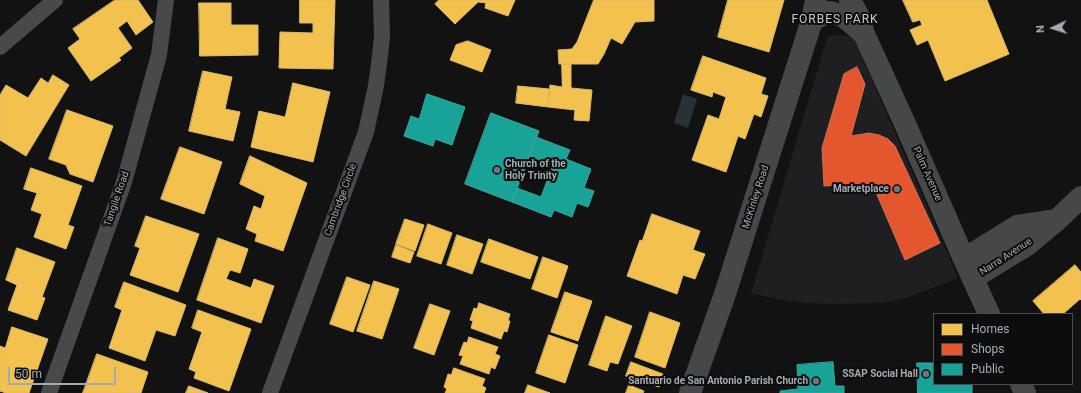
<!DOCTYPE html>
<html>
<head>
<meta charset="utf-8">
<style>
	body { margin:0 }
	#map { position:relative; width:1081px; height:393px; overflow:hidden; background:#121213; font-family:Roboto,sans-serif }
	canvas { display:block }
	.legend { position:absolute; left:933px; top:313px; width:140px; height:72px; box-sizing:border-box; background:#0d0d0e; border:1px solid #494c50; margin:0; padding:5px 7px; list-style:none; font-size:12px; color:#a3abb4 }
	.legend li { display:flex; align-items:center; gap:8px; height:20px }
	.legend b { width:20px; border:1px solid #494c50 }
	.north { position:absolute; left:1033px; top:8px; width:40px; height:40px; -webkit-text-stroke:3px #0d0d0e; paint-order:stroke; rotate:266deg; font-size:11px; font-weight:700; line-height:16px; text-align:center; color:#a3abb4 }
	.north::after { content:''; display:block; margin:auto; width:14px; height:18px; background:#a3abb4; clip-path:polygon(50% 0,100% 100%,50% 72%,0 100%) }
	.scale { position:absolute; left:8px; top:367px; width:108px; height:18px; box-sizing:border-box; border:2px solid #a3abb4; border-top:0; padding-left:5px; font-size:12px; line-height:14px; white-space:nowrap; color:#a3abb4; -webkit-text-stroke:3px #0d0d0e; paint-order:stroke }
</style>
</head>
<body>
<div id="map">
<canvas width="1081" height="393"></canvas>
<ul class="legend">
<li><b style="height:11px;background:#f2c14e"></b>Homes</li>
<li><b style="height:11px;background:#e4572e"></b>Shops</li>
<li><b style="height:11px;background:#17a398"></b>Public</li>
</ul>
<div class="north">N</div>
<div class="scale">50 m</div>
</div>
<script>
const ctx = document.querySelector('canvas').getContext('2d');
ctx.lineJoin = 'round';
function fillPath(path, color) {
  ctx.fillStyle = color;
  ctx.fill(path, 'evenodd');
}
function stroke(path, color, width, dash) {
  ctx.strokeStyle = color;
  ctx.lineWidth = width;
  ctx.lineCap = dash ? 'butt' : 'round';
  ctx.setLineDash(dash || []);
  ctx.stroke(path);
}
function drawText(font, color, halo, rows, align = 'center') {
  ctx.font = font + ' Roboto,sans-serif';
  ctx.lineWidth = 4;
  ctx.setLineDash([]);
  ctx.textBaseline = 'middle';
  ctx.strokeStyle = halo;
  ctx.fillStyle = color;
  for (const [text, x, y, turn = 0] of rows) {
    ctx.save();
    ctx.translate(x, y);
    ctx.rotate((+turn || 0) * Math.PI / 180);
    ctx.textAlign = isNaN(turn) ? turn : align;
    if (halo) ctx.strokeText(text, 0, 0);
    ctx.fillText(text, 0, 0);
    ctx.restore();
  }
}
fillPath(new Path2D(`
	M828,35L853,36L958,278L909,297L882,303L833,304L806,303L780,300L751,293Z`), '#1f1f21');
fillPath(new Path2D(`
	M683,94L697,99L688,128L674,123Z`), '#283136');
const homes = new Path2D(`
	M115,0H138L153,22L136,35L127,21L118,28L132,48L119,58L121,60L91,81L68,48L80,39L73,29Z
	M300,0H335L333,69L279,68L280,32L313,33V23H300Z
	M439,0H515L508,16L485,8L486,3L478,2L455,24L435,4Z
	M594,0H654V21L635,22L622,44L611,38L604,54L598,64H559L558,50L572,49L577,42Z
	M728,0H784L769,52L718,37Z
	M903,0H987L1009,54L945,81L928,40L917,45L910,30L922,25L920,20L913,22Z
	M199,3H231V25H258V55L200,56Z
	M468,41L491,50L482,72L450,60L456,45Z
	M703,56L766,78L761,94L768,96L761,117L754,114L745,139L738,136L726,172L692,160L708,115L719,119L726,97L713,92L712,97L691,90Z
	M562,64H571V88L592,90L589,121L574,120L575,110L548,107L550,85L562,87Z
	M203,71L232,77L225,109L240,112L233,141L189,131Z
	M53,75L69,85L26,156L0,140V95L6,85L28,98L41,78L48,83Z
	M293,83L330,92L313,162L251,147L259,111L285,117Z
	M518,86L549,89L548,107L516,103Z
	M67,110L113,126L93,182L70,174L66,165L49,159Z
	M180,147L222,162L204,214L161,199Z
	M250,156L307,183L283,251L255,241L257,234L246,229L254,206L261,209L265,196L240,184Z
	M31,168L82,186L68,225L74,227L66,249L34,237L42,214L31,210L37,193L24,189Z
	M652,214L700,231L693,250L705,254L695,279L683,275L677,294L627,276L640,240L642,241Z
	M146,216L199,234L178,292L130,275L140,248L135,246Z
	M405,219L424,225L415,251L396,244Z
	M428,224L452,233L441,264L417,256Z
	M457,235L483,244L472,274L447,265Z
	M218,238L248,249L240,273L230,270L226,279L251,288L254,279L274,286L261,323L197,300Z
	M489,239L538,257L530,279L481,262Z
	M396,245L414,252L410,263L392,257Z
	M17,248L55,262L42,297L45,298L37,320L8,310L17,285L6,280Z
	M543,257L568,266L557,298L532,289Z
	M1075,265L1081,272V300L1080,299L1063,314H1044L1033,301Z
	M347,277L370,285L353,332L330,324Z
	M374,281L399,289L382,339L357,331Z
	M124,282L186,305L175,336L156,330L145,361L109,348L122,310L115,307Z
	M565,292L592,301L578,341L551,332Z
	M479,303L510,314L508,321H510L507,332L504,331L501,339L471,328L473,321L470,320L474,308L477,309Z
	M430,304L450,311L434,355L414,348Z
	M198,310L251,329L229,391L194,378L196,372L189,369L202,332L192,328Z
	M650,312L680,323L665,368L635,357Z
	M606,316L632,326L618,364L610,362L607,371L589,365Z
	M12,327L48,339L29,393H6L0,391V346L5,348Z
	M549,335L578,345L565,383L536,373Z
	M469,337L498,347L495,354L500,356L495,369L491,367L489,374L460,364L463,356L459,355L464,342L467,343Z
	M97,354L148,372L141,393H83Z
	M631,362L663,374L659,387L626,376Z
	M454,368L485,379L482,386L486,388L484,393H445L447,389L444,387L448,374L451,375Z
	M528,385L550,393H525Z
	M629,385L644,391L643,393H626Z
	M189,386L208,393H186Z`);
fillPath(homes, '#f2c14e');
stroke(homes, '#daba6d', 1);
const shops = new Path2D(`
	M857,67L865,84L851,136L869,133L879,135L888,139L895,146L940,243L905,260L875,190L858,192L857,184L824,186L822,148L844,74Z`);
fillPath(shops, '#e4572e');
stroke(shops, '#d07056', 1);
const public = new Path2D(`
	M427,94L465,107L452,145L435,139L433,146L404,136L411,116L419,119Z
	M491,113L539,131L512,202L465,184Z
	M536,137L570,150L566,159L591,169L584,188L594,191L588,207L577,203L572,217L554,210L551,217L512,202L517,188L541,197L553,165L529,156Z
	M833,362L835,386H844V393H780V391L798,389L797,365Z
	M917,363H934V384H972V393H918Z`);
fillPath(public, '#17a398');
stroke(public, '#41a5a0', 1);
stroke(new Path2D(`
	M0,47L55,0
	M49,393L124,182L159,55L166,0
	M270,393L366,132L376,86L380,56L382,36L381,0`), '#47494b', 16);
stroke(new Path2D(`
	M850,0L859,17L864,34L906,126L964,259L989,314
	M812,20L830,12L843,16L864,34
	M964,259L1017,226L1057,220
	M973,278L1027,245L1057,220L1081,197
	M1021,384L1025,393
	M690,393L725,294L812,20L816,0`), '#464749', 22);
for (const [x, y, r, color] of [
	[497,170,4,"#70757c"],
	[897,189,4,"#70757c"],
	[926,374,4,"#70757c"],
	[816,381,4,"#70757c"]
]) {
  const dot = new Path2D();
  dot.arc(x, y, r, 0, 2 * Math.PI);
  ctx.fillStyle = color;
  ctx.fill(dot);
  stroke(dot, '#0d0d0e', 1.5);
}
drawText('bold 10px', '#a3abb4', '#0d0d0e', [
	["Church of the",505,164,"left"],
	["Holy Trinity",505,176,"left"],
	["Marketplace",889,189],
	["SSAP Social Hall",918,374],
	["Santuario de San Antonio Parish Church",808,381]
], 'right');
drawText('10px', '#a3abb4', '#0d0d0e', [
	["Palm Avenue",927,174,66],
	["McKinley Road",756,197,-72],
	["Tangile Road",117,199,-71],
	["Cambridge Circle",341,200,-70],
	["Narra Avenue",1006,257,-33]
]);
ctx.letterSpacing = '1px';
drawText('12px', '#c4c9d0', '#0d0d0e', [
	["FORBES PARK",835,20]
]);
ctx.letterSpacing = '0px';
</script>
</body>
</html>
